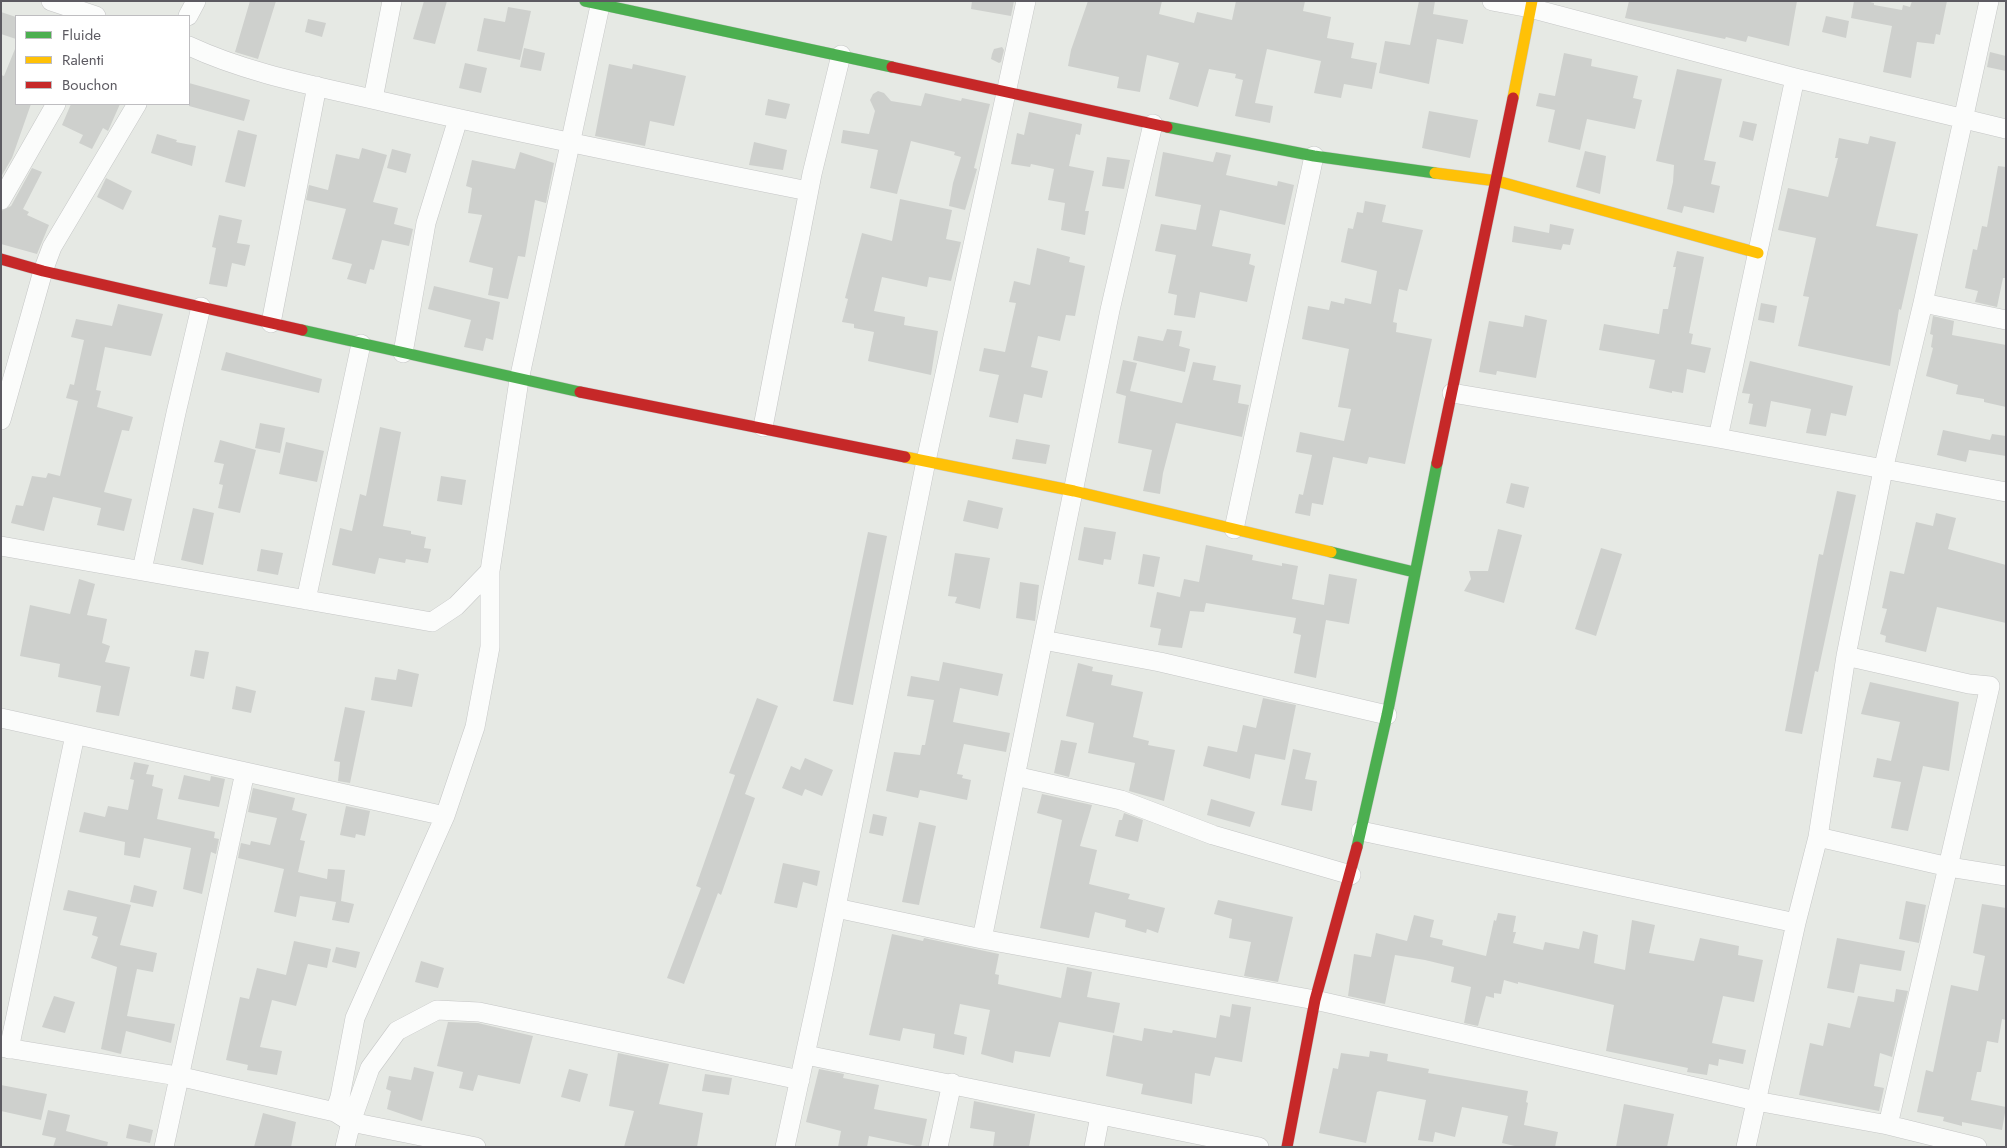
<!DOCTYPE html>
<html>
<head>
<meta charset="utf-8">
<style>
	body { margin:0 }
	#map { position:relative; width:2007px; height:1148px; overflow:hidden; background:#e6e9e4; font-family:Jost,sans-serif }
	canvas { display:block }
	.frame { position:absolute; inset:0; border:2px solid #5c5a61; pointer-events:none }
	.legend { position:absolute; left:15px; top:15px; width:175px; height:90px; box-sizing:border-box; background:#fff; border:1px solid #bebdc0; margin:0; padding:6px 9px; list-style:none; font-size:15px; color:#5c5a61 }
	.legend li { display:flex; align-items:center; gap:10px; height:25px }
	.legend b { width:25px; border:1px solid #bebdc0 }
</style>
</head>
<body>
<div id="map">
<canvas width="2007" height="1148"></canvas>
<div class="frame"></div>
<ul class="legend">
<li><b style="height:6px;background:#4caf50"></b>Fluide</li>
<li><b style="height:6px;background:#ffc107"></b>Ralenti</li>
<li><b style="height:6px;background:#c62828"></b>Bouchon</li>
</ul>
</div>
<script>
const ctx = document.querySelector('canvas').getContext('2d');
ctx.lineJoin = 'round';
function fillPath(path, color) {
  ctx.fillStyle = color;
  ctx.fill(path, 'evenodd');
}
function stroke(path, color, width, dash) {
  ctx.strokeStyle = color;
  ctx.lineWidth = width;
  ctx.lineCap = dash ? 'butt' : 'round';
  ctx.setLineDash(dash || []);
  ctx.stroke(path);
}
fillPath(new Path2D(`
	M250,1H276L258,59L235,52Z
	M424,1H447L435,44L413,39Z
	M972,1H1014L1011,16L971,9Z
	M1088,1H1162L1159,14L1194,23L1197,12L1232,20L1236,1H1305L1303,11L1331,17L1327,38L1354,43L1351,58L1377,63L1372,89L1344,84L1341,98L1314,93L1321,61L1267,49L1255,103L1273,106L1270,123L1235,116L1243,80L1235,78L1236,74L1209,69L1198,107L1169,99L1179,63L1147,55L1140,92L1117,88L1119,77L1068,66L1071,50Z
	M1419,1H1435L1433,14L1468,20L1463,44L1437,39L1429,84L1379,73L1385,41L1410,45Z
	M1629,1H1797L1789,46L1748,36L1746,42L1726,37L1725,39L1625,18Z
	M1854,1H1866L1874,3V5L1902,10L1903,5L1910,7L1912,1H1947L1940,35L1936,34L1934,44L1917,42L1911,78L1883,72L1892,26L1851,18Z
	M508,7L531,11L520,60L477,51L484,18L505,22Z
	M1,12L16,17V39L1,34Z
	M1826,16L1849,21L1846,38L1822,32Z
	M308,19L326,23L322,37L305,32Z
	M1002,47L1004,50L1001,62L999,63L991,59L992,54L994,49Z
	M524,48L545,53L541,71L520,67Z
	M15,49L16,104H31L12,158L1,177V75L4,76Z
	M1990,52L2006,56V71L1987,67Z
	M1564,53L1592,59L1591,66L1638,76L1633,98L1642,100L1635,129L1587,119L1580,150L1548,142L1555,110L1536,106L1539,93L1555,96Z
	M465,63L487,68L481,93L459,88Z
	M609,64L632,69L633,64L686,76L674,126L650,121L645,146L595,136Z
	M1677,69L1722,79L1704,160L1716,162L1711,184L1720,186L1714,213L1684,206L1682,213L1667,209L1673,182L1674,165L1656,161Z
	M189,83L250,100L244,121L189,106Z
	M878,91L884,93L891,101L921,106L925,93L961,101L962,98L990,104L974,168L977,169L965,210L949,206L953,183L961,157L954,155L955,152L911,141L897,194L870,188L878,150L841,143L843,130L869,134L875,111L870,100L873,94Z
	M768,99L790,104L786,119L765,115Z
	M71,104H120L108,131L103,128L92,149L79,143L83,135L62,125Z
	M1429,111L1478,120L1470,158L1422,148Z
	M1029,112L1082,124L1080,135L1076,134L1069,166L1094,171L1085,211H1089L1085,235L1061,230L1065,203L1048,200L1054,169L1031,164L1030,167L1011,164L1017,133L1024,135Z
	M1743,121L1757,124L1753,141L1739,137Z
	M238,130L257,135L245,187L225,182Z
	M157,134L177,140L176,142L196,146L192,166L151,153Z
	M1870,136L1896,142L1876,226L1918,234L1901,310L1899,309L1890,366L1798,346L1809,297L1803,296L1816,238L1778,230L1788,188L1828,197L1838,158H1835L1839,138L1868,144Z
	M754,142L787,150L783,170L749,165Z
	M362,148L387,155L373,202L398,208L394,224L413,229L409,246L382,240L374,270L370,269L366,284L347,279L352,264L332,259L346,209L306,200L309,185L328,190L336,154L359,159Z
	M392,149L411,154L406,173L387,168Z
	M1585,151L1606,156L1600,194L1576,187Z
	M520,152L554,163L546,203L535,200L525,257L518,256L508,299L488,295L493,268L469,262L482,215L468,213L472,188L466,186L472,160L515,169Z
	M1163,152L1213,162L1216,152L1231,155L1226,175L1277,186L1278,181L1294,185L1285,225L1220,210L1212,246L1251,254L1249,264L1255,266L1247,302L1200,292L1195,318L1174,315L1177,295L1168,293L1176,255L1155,251L1161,224L1196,230L1201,205L1155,196Z
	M1107,157L1130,160L1124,189L1102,186Z
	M1998,166L2006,167V278H2003L1997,307L1975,302L1978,291L1965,288L1973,249L1977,250L1982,226L1987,227Z
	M32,168L42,172L23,209L29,212L27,215L49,225L37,254L1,244V211L11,206Z
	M106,178L132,191L123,210L97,197Z
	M900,199L952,210L946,239L961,242L951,281L929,277L927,287L882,277L874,311L905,317L904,325L938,331L931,375L868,361L874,332L854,328V324L842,322L848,299L845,298L862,233L892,241Z
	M1365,201L1386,205L1382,222L1423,230L1407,291L1399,289L1393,322L1397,323L1396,332L1432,339L1405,464L1369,457L1367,464L1333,457L1323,505L1312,503L1310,516L1295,513L1299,494L1303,495L1312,455L1296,452L1300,432L1344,441L1351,409L1338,407L1349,349L1302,339L1308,306L1329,310L1331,301L1344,304L1345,298L1371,304L1377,271L1341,262L1348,228L1353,229L1357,212L1363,213Z
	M219,215L242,220L237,243L250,245L245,266L232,263L227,287L209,284L216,248L212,247Z
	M1550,224L1574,229L1570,245L1563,244L1561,250L1512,242L1514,226L1549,233Z
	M1037,248L1070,257L1069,262L1085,266L1075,316L1066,315L1060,341L1038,336L1031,367L1048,371L1042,398L1024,394L1018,423L989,417L999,375L979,371L984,348L1005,352L1016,303L1009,302L1014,281L1030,285Z
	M1677,251L1704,257L1689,333L1693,334L1691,344L1711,348L1705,373L1687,369L1683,393L1672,391V393L1649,388L1655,360L1599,350L1604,324L1659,334L1663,309H1668L1676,267H1673Z
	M434,286L500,302L493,340L486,338L483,351L464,347L471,320L428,309Z
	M1761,303L1777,306L1774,323L1758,320Z
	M118,304L163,314L151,356L105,347L96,390L101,391L97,407L133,417L129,431L122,430L104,492L132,499L124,531L97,525L101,508L53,497L44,531L11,523L16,505L23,506L32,476L46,478L48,473L60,476L78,401L66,398L70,384L74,385L84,340L71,337L76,319L112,326Z
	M1525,315L1547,320L1536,378L1497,371L1496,375L1479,372L1489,321L1523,327Z
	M1933,316L1954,321L1952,335L2006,345V407L1984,402V399L1956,394L1958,385L1926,376L1933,348L1931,347L1933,335L1930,334Z
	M1167,329L1182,331L1179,346L1190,349L1185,372L1133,360L1138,336L1163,341Z
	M226,352L322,379L319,393L221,370Z
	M1123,360L1137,363L1130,391L1182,403L1193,362L1216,366L1213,380L1241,385L1238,403L1249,405L1242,437L1176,423L1163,473L1160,494L1143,491L1152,450L1118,443L1126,396L1116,393Z
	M1750,361L1853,386L1846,416L1831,413L1826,436L1806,433L1811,409L1771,401L1766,427L1749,424L1753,404L1748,403L1750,394L1742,393Z
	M260,423L285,428L280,453L255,448Z
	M380,427L401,432L383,526L411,531V534L426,537L424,548L431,549L428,563L406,559L405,563L379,558L375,574L332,565L340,528L352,531L360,494L366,496Z
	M1943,430L1990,440L1992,434L2006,436V456L1969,450L1966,462L1937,455Z
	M1016,439L1050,445L1046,464L1012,459Z
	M220,440L256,450L240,513L218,508L223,485L219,484L224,464L214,462Z
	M286,442L324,451L317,482L279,474Z
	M441,476L466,480L462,505L437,501Z
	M1511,483L1529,487L1524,508L1506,503Z
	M1837,491L1856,495L1818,672L1815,671L1802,734L1785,731L1819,554L1823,555Z
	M968,500L1003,508L998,529L963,521Z
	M193,508L214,513L203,565L181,560Z
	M1936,513L1956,518L1948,549L2006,565V623L1937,607L1926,652L1885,642L1886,636L1880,634L1887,609L1882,608L1890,571L1904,574L1916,522L1933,526Z
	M1084,527L1116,532L1111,560L1104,559L1103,565L1078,560Z
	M1498,529L1522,535L1504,603L1464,591L1471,579L1469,571H1488Z
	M868,532L887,536L853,705L833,701Z
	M1206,545L1253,555L1252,560L1282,566V563L1298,566L1292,599L1324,605L1329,574L1357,579L1349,624L1326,620L1316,678L1294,673L1301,635L1293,633L1296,618L1206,603L1204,612L1190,611L1182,648L1158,645L1161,629L1150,627L1157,592L1180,597L1184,579L1199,582Z
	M1601,548L1622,554L1596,636L1575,629Z
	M261,549L283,553L278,575L257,571Z
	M955,553L990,558L980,609L955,603L957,597L948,596Z
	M1143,554L1160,557L1154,587L1138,584Z
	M79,579L95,584L87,615L107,619L102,643L110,646L105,662L130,667L119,716L96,712L101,686L58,677L60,664L20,656L30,605L70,614Z
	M1020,582L1039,585L1035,621L1016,618Z
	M195,650L209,652L204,679L190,676Z
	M943,662L1003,674L998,696L960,688L953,722L1010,733L1006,752L964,744L957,774L963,775L962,778L971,780L967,800L920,790L918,798L886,791L894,752L920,755L922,745H925L934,700L907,696L911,676L939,681Z
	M1078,663L1093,667L1092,671L1113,675L1111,685L1143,692L1133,737L1149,741L1148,745L1175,750L1164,801L1129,791L1135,763L1088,753L1094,723L1066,716Z
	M398,669L419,674L412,707L371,700L375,677L396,680Z
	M1870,682L1959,702L1949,771L1923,766L1908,831L1891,828L1901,782L1873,777L1877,758L1891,761L1900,722L1861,714Z
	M236,686L256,691L251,713L232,709Z
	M757,698L778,706L745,794L755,798L721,895L718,893L684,984L667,978L701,888L696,886L735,775L729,773Z
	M1263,698L1296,705L1285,760L1255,754L1250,779L1203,766L1208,746L1237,752L1243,725L1256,728Z
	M345,707L365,711L350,783L338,781L340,762L334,761Z
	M1061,740L1077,743L1069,777L1054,773Z
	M1293,749L1311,753L1305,779L1317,781L1312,811L1281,805Z
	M805,758L833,770L822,796L805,789L802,796L782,788L791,766L800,770Z
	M134,762L149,765L146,774L154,775L152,786L163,789L157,819L215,832L214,838L219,839L216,854L211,852L202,894L183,889L191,848L144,838L140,858L124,855L125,842L79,832L84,812L105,817L108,806L128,810L134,780L130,779Z
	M184,775L210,781L211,776L225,779L219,807L178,799Z
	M253,788L295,798L292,810L307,814L300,840L305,841L298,872L327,879L328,869L345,870L341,901L354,904L349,923L332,920L336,902L300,896L296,917L274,912L284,869L238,858L241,843L250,845L251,841L270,845L277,818L248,812Z
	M1042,794L1092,805L1080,846L1097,850L1089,884L1130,894L1128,899L1165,908L1158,933L1147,929L1146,933L1125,927L1126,920L1095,912L1089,938L1040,928L1062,820L1037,813Z
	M1211,799L1255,812L1250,827L1207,815Z
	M346,806L370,811L365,836L356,834L355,838L340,835Z
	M1124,813L1143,820L1138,842L1115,836L1119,820H1122Z
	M873,814L887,817L883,836L869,833Z
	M919,822L936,826L919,905L902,902Z
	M783,863L820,871L817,886L803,882L797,908L774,903Z
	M134,885L157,891L153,907L130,902Z
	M68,890L131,905L120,945L157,953L153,972L137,969L127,1016L175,1024L171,1043L126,1031L121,1054L101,1049L117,967L91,958L98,937L92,935L97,917L63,910Z
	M1218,900L1293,917L1278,982L1244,976L1251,942L1229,938L1232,919L1214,914Z
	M1906,901L1926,905L1919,943L1899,939Z
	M1982,904L2006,908V1020L2002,1019L1998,1043L1987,1041L1981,1072H1977L1971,1100L2006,1107L2002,1130L1962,1122V1126L1943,1121L1944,1117L1917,1112L1926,1070L1933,1072L1951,985L1978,991L1985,956L1973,953Z
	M1498,913L1516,916L1513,932H1516L1513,943L1543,950L1545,942L1579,949L1583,931L1598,935L1594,963L1625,970L1632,920L1655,925L1649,953L1694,961L1700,938L1739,946L1738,955L1763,960L1754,1002L1723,996L1712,1043L1746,1050L1743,1064L1719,1059L1718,1066L1709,1064L1707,1075L1687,1072L1688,1068L1606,1051L1614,1005L1518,982V984L1504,980L1501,994L1494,993V998L1486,996L1478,1026L1464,1023L1471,987L1451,982L1454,967L1425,960L1395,955L1385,1004L1348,996L1354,954L1371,957L1376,933L1407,941L1414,915L1434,920L1430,937L1443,940L1442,945L1486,956L1494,920L1496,921Z
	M892,934L923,941L924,938L999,954L995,974L999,975L998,984L1061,998L1067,967L1092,972L1087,997L1120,1003L1114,1033L1059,1022L1050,1057L1015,1051L1013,1063L981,1054L990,1010L960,1004L954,1034L967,1037L964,1055L933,1048L935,1034L903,1028L900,1041L869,1035Z
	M1837,938L1905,951L1901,971L1860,964L1854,993L1827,988Z
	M294,941L331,949L327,968L308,964L296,1006L272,1000L260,1047L282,1051L277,1075L247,1070L248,1065L226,1060L240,997L249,999L257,968L286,975Z
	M336,947L360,952L356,968L332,962Z
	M421,961L444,968L438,988L415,982Z
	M1896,989L1908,991L1892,1057L1880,1053L1874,1086L1884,1088L1879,1111L1799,1095L1810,1043L1823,1046L1828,1023L1850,1028L1858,996L1894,1002Z
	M54,996L75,1002L65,1033L42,1027Z
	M1232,1004L1251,1007L1242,1062L1215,1057L1210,1076L1195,1073L1192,1104L1141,1094L1143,1084L1106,1076L1113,1035L1142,1041L1144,1028L1172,1033L1173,1030L1216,1038L1220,1015L1230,1017Z
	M448,1022L478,1023L533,1036L520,1084L478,1075L473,1091L459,1088L463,1072L437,1066Z
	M1370,1051L1388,1054L1387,1061L1429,1069L1428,1073L1528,1091L1526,1102L1528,1103L1524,1125L1558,1132L1555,1147H1519L1502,1143L1508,1116L1462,1107L1455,1137L1435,1132L1433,1142L1418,1140L1426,1100L1380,1091L1377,1092L1366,1143L1319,1133L1333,1068L1338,1069L1341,1053L1369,1057Z
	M618,1053L669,1064L659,1104L703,1113L697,1147H624L634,1111L609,1106Z
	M414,1067L434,1072L422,1121L387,1109L391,1091L386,1089L389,1076L411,1080Z
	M569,1069L588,1074L580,1102L561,1097Z
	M819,1069L844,1074L843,1078L879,1085L874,1109L927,1119L921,1147L869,1136L867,1147H838L841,1131L806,1122Z
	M705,1074L732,1078L729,1095L702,1091Z
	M1,1085L47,1094L41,1120L1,1111Z
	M974,1101L1035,1114L1029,1147H993L995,1132L970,1128Z
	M1624,1104L1674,1114L1667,1147H1616Z
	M48,1110L70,1115L66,1131L108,1142L107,1147H53L56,1138L42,1135Z
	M263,1113L296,1122L291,1147H254Z
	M129,1124L153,1130L150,1143L126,1138Z`), '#ced0cd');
const street = new Path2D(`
	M51,1L96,16
	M1492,1L1530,8L1795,78L2006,129
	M188,16L196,1
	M189,46C251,75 322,87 389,103C528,135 668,163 808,191
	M373,99L392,1
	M1,200L56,104
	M1923,303L2006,320
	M271,323L317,86
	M403,353L426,223L458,119
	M1452,393L1718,438L2006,492
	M1,420L43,271L52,247L137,104
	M763,427L812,174L841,55
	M1718,438L1795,78
	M1234,529L1314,156
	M1,546L432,622L456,606L490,571L519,380L601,1
	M142,570L176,413L201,307
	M306,600L361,344
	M1043,640L1160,662L1387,715
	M1846,656L1969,684L1990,686L1888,1125
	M1,718L445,816
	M1015,776L1121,800L1213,835L1351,875
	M1361,831L1796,923
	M1818,837L1949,867L2006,876
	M836,908L982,939L1315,1000L1756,1101L1888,1125L1977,1147
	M982,939L1110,310L1153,124
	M1,1047L178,1076L335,1112L351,1122L476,1147
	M9,1049L75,735
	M806,1055L1259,1147
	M335,1112L340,1097L355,1018L445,816L475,727L490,647V571
	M164,1147L245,772
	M345,1147L351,1122L370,1068L397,1031L437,1010L479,1012L800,1080
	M785,1147L823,972L926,461L1026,1
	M938,1147L952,1083
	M1094,1147L1100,1116
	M1746,1147L1796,923L1818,837L1846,656L1883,470L1923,303L1989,1`);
const fast = new Path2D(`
	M585,1L892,67
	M1167,127L1314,156L1435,173
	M302,330L580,392
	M1331,552L1414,572
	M1357,847L1387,715L1437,463`);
const slow = new Path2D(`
	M1513,98L1532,1
	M1435,173L1497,181L1758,253
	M905,457L1074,491L1331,552`);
const jam = new Path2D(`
	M892,67L1167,127
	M1,259L43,271L302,330
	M580,392L905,457
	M1437,463L1513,98
	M1287,1147L1315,1000L1357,847`);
stroke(street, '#c5c6c6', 20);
stroke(fast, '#c6c7c7', 12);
stroke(slow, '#c6c7c7', 12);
stroke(jam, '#c6c7c7', 12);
stroke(street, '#fbfcfb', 19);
stroke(fast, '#4caf50', 11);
stroke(slow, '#ffc107', 11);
stroke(jam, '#c62828', 11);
</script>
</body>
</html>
